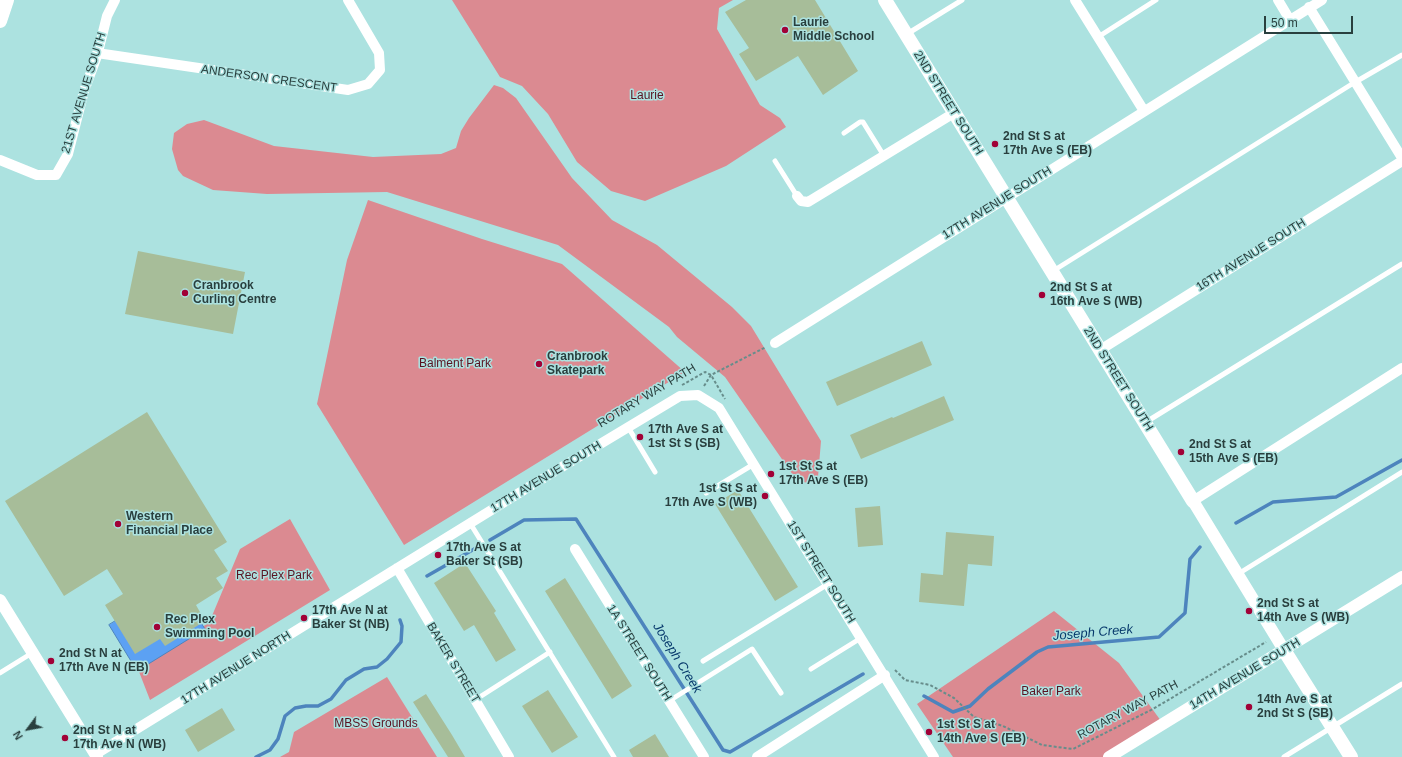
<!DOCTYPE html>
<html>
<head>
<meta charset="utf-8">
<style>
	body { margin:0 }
	#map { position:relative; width:1402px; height:757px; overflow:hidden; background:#ace2e0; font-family:Helvetica,sans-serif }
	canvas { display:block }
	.north { position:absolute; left:8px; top:709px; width:40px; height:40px; -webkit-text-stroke:3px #ace2e0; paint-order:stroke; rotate:238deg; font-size:11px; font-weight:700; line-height:16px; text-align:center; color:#293f3e }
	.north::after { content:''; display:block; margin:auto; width:14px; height:18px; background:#293f3e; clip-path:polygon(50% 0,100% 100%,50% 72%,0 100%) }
	.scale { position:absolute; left:1264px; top:16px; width:89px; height:18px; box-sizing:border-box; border:2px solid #293f3e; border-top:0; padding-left:5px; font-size:12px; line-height:14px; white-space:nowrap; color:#293f3e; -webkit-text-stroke:3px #ace2e0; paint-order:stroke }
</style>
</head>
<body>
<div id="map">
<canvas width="1402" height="757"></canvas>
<div class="north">N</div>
<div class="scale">50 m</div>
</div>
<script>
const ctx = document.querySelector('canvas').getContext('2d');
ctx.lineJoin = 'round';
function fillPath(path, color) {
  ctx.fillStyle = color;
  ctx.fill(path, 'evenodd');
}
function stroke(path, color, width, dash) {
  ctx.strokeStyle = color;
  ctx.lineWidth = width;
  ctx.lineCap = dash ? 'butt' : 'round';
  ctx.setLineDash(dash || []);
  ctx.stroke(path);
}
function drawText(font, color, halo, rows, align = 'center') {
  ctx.font = font + ' Helvetica,sans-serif';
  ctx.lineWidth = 3;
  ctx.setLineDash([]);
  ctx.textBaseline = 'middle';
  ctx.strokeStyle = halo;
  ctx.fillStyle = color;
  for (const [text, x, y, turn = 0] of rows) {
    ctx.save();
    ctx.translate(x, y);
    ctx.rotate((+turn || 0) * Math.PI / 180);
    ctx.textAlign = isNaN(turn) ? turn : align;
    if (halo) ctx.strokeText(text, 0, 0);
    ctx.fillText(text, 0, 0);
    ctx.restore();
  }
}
fillPath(new Path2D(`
	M452,0H733L719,8L717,29L760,105L780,118L786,127L726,166L645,201L611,191L577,162L548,114L522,86L500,77Z
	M494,85L503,88L516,98L572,178L612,220L657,245L732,307L751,326L821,441L818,477L811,483L802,482L795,478L725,377L677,337L669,327L558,245L387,192L267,194L213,190L183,176L178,170L172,149L174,133L187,124L204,120L274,146L373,157L441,154L456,148L461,131L469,118Z
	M368,200L482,239L562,264L685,372L404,545L317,404L347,260Z
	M290,519L330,590L150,700L136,664L209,623L240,549Z
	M1054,611L1119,663L1161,721L1107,757H953L917,704Z
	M387,677L437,757H280L289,752L294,732Z`), '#db8a91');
const water = new Path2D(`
	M176,584L205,629L137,671L109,625Z`);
fillPath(water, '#5ca1f3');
stroke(water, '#4d84bd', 1);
stroke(new Path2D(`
	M1236,523L1273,502L1336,497L1402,460
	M490,540L524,520L576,519L723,750L730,752L863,674
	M427,576L476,548
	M924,696L953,712L970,706L988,689L1037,652L1048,647L1159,637L1185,613L1190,559L1200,547
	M256,757L270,750L278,739L285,716L295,708L306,706H318L331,699L346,680L364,669L377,667L387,659L401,642L402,626L400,620`), '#4d84bd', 3.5);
fillPath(new Path2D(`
	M746,0H815L858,71L823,95L798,56L756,81L739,54L749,48L725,12Z
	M138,251L245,272L233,334L125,314Z
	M922,341L932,365L837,406L826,382Z
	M944,396L954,420L861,459L850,435L892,417L893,418Z
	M147,412L227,542L214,550L228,571L216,578L223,588L196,605L205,621L165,646L160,639L135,654L105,605L123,594L107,569L64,596L5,501Z
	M738,490L798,587L775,601L715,504Z
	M880,506L883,545L858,547L855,508Z
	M946,532L994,536L992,566L968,564L964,606L919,602L921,573L943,575Z
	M465,563L496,611L494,613L516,650L496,662L474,625L464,631L434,583Z
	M565,578L632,686L612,699L545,591Z
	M548,690L578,737L552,753L522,706Z
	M426,694L452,735L465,757H448L413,702Z
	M222,708L235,730L198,752L185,730Z
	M655,734L669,757H633L629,750Z`), '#a7bd99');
stroke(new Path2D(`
	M682,385L705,372L711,375L725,399
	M704,386L711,375L766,347
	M895,670L905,680L930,685L954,698L974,717L1003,726L1042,745L1073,749L1153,709L1266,642`), '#678d8b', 2, [3, 2]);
stroke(new Path2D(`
	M907,34L962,0
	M1098,37L1156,0
	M844,133L860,122H863L884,156
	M775,161L797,196
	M1053,271L1352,84L1402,55
	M1146,422L1402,264
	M628,427L655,472
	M706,493L754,464
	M470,523L614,757
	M1238,574L1402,472
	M703,661L828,584
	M811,669L861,638
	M0,673L32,653
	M475,700L550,652
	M669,701L752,649L781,693
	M1284,757L1402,684`), '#fff', 5);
stroke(new Path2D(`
	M1075,0L1144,111
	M1278,0L1290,20
	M1309,7L1402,158
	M97,53L348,90L368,84L380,70L379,53L348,0
	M0,160L37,175H56L68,154L84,91L97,56L107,16L115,0
	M797,196L801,201L808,202L954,113
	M775,343L1322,0
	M1100,350L1402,161
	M1193,501L1402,368
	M575,549L704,757
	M397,568L509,757
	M96,754L532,485L680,396L698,395L719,408L934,757
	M757,757L885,675`), '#fff', 10);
stroke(new Path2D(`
	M1193,501L1284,650
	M0,600L97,757
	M1109,757L1402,577`), '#fff', 12);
stroke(new Path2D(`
	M885,0L1193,501
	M0,21L7,0
	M1284,650L1351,757`), '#fff', 14);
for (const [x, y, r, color] of [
	[785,30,4,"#a10137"],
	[995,144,4,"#a10137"],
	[185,293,4,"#a10137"],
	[1042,295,4,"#a10137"],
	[539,364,4,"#a10137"],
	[640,437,4,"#a10137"],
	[1181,452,4,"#a10137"],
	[771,474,4,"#a10137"],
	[765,496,4,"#a10137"],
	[118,524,4,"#a10137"],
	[438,555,4,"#a10137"],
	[1249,611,4,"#a10137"],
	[304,618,4,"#a10137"],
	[157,627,4,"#a10137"],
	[51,661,4,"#a10137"],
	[1249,707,4,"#a10137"],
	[929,732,4,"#a10137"],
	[65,738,4,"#a10137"]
]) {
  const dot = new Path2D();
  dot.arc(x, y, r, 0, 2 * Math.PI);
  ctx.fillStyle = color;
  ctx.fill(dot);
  stroke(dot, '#ace2e0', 1.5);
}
drawText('bold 12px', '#293f3e', '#ace2e0', [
	["Laurie",793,23],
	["Middle School",793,37],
	["2nd St S at",1003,137],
	["17th Ave S (EB)",1003,151],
	["Cranbrook",193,286],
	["Curling Centre",193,300],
	["2nd St S at",1050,288],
	["16th Ave S (WB)",1050,302],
	["Cranbrook",547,357],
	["Skatepark",547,371],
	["17th Ave S at",648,430],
	["1st St S (SB)",648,444],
	["2nd St S at",1189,445],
	["15th Ave S (EB)",1189,459],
	["1st St S at",779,467],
	["17th Ave S (EB)",779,481],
	["1st St S at",757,489,"right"],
	["17th Ave S (WB)",757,503,"right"],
	["Western",126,517],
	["Financial Place",126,531],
	["17th Ave S at",446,548],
	["Baker St (SB)",446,562],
	["2nd St S at",1257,604],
	["14th Ave S (WB)",1257,618],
	["17th Ave N at",312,611],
	["Baker St (NB)",312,625],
	["Rec Plex",165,620],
	["Swimming Pool",165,634],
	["2nd St N at",59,654],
	["17th Ave N (EB)",59,668],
	["14th Ave S at",1257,700],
	["2nd St S (SB)",1257,714],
	["1st St S at",937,725],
	["14th Ave S (EB)",937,739],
	["2nd St N at",73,731],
	["17th Ave N (WB)",73,745]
], 'left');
drawText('12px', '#293f3e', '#ace2e0', [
	["ANDERSON CRESCENT",269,79,8],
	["21ST AVENUE SOUTH",84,93,-73],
	["2ND STREET SOUTH",948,103,58],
	["17TH AVENUE SOUTH",997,203,-32],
	["16TH AVENUE SOUTH",1251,255,-32],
	["2ND STREET SOUTH",1118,379,58],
	["ROTARY WAY PATH",647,396,-31],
	["17TH AVENUE SOUTH",546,477,-31],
	["1ST STREET SOUTH",821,572,58],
	["1A STREET SOUTH",639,653,58],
	["BAKER STREET",453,663,59],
	["17TH AVENUE NORTH",236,668,-32],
	["14TH AVENUE SOUTH",1245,674,-31],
	["ROTARY WAY PATH",1128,710,-28]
]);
drawText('12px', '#591221', '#ace2e0', [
	["Laurie",647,96],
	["Balment Park",455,364],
	["Rec Plex Park",274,576],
	["Baker Park",1051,692],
	["MBSS Grounds",376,724]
]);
drawText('italic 13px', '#06386b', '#ace2e0', [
	["Joseph Creek",1093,633,-5],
	["Joseph Creek",677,658,58]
]);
</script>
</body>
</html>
